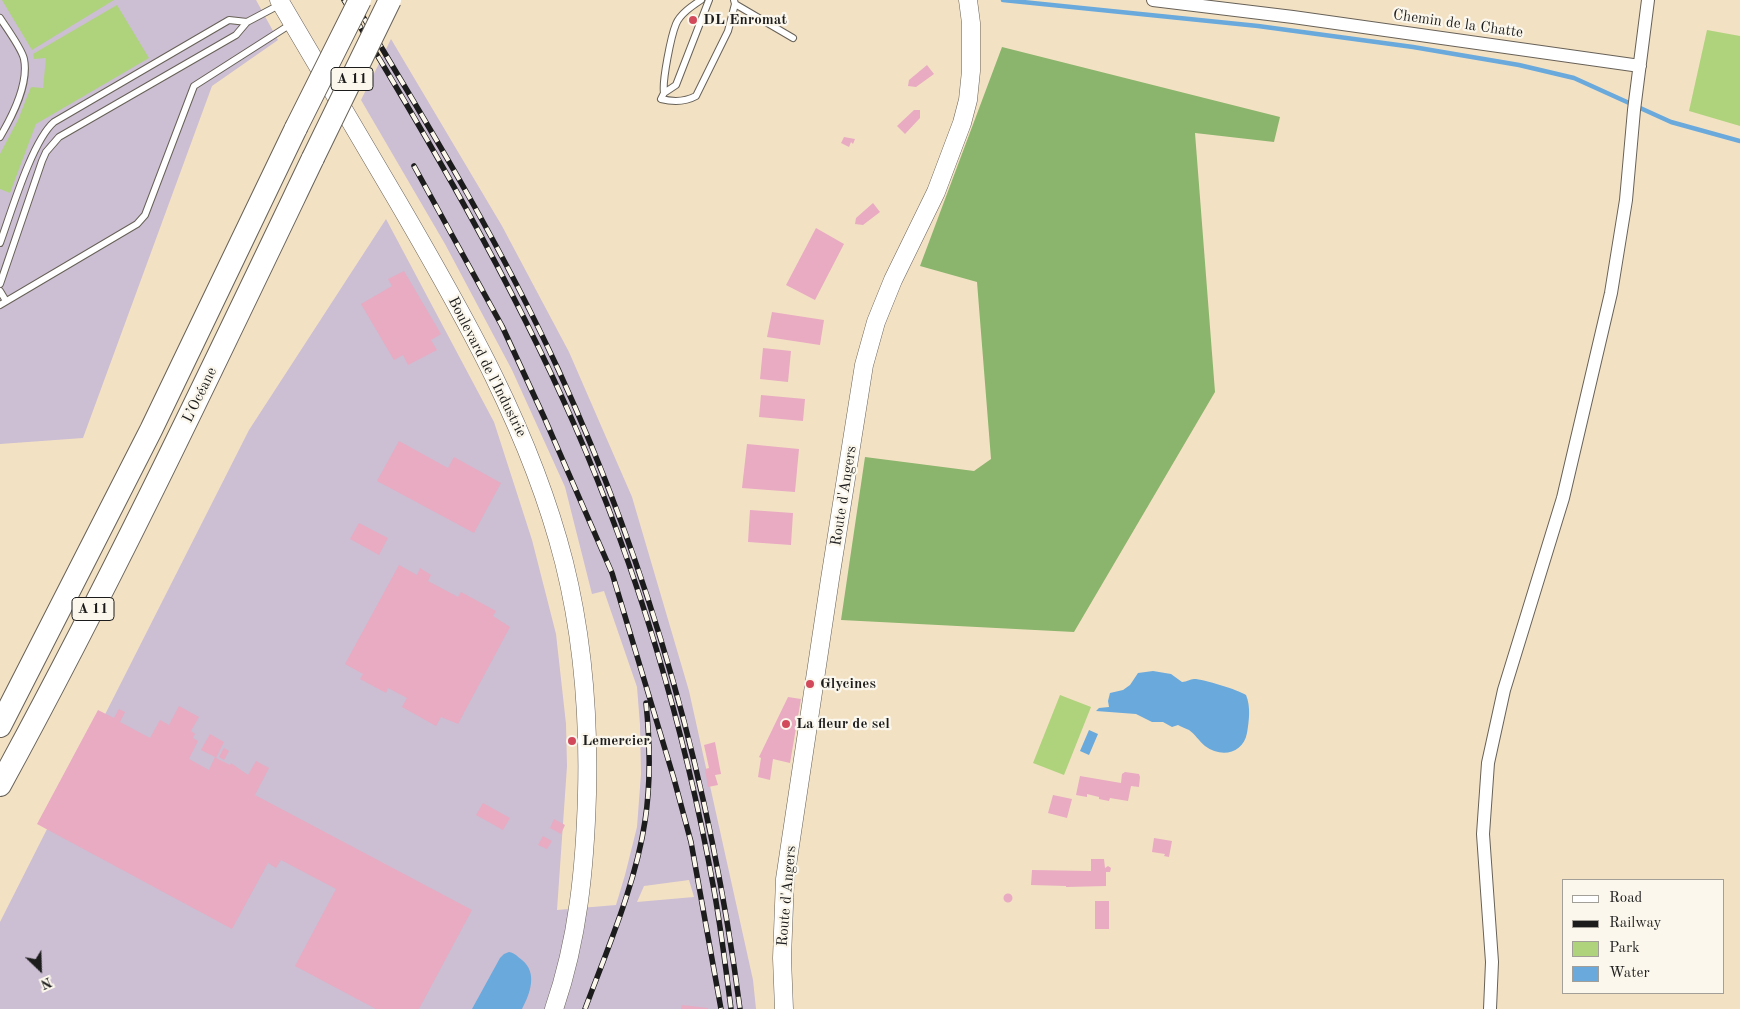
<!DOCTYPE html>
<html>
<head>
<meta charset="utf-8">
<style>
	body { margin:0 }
	#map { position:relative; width:1740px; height:1009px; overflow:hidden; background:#f3e1c4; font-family:"Old Standard TT",serif }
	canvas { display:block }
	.legend { position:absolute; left:1562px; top:879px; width:162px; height:115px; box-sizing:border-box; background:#fbf7ec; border:1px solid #a29f99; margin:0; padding:6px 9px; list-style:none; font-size:15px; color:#1c1c1c }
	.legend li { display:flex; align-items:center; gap:10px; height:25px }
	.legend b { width:25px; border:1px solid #a29f99 }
	.north { position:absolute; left:15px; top:944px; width:50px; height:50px; -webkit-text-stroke:4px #fbf7ec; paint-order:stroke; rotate:156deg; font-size:14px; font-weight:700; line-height:20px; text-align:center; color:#1c1c1c }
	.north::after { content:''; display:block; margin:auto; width:18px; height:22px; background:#1c1c1c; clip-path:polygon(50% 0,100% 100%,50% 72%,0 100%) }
</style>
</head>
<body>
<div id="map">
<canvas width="1740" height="1009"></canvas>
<ul class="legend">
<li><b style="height:6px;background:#fff"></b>Road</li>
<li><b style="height:6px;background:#1c1c1c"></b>Railway</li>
<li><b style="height:14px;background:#afd37d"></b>Park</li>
<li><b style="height:14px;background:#69a9dc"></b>Water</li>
</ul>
<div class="north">N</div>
</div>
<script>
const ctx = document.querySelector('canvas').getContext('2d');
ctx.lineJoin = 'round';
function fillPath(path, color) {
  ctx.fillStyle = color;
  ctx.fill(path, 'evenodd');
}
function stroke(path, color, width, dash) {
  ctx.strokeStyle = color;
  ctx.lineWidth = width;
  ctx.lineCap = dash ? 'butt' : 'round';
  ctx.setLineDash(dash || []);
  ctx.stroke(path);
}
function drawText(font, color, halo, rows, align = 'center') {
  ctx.font = font + ' "Old Standard TT",serif';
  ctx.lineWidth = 4.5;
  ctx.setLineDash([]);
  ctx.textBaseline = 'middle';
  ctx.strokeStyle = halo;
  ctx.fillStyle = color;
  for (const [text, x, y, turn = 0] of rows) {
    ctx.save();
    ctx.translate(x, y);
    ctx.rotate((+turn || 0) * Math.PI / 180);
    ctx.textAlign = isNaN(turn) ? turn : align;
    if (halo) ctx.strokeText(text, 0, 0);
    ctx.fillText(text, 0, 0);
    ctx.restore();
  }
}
fillPath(new Path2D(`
	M0,0H256L278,40L212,86L83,438L0,444Z
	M391,39L502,226L569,352L632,497L689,691L753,980L756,1009H0V922L249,430L386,219L494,422L532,540L556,634L566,724L567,766L557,910L616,905L625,875L637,827L641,774L640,725L637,687L604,591L592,594L565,487L512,370L445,244L361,100ZM689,880L694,897L637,902L644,886Z`), '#ccbed3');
fillPath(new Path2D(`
	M2,0H114L32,50Z
	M117,5L149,58L36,124L10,193L0,189V154L18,120L31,87L43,88L46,58L34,59L33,54Z
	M1707,30L1740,36V126L1689,111Z
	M1060,695L1091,707L1064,775L1033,763Z`), '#afd37d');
fillPath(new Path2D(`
	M1002,47L1280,117L1274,142L1195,133L1215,392L1074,632L841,620L865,457L974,471L991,459L977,282L920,266Z`), '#8bb56c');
fillPath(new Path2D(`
	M1153,671L1171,674L1182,682C1187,682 1190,679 1194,679C1203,679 1239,690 1246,695C1251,707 1249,721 1247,733C1243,754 1221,758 1205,746C1199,741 1195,734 1189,730C1185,728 1181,727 1178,725L1172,727L1163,722H1152L1136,714L1096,711L1099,708L1109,707L1108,701L1110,693L1123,690L1130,685L1138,673Z
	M1089,730L1098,734L1089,755L1080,751Z
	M509,952C515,953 518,957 522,960C538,973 530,994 522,1009H472L500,958L504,954Z`), '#69a9dc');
stroke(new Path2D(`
	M1003,0L1258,26L1413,47L1519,65L1574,78L1671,122L1740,141`), '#69a9dc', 4.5);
fillPath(new Path2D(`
	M927,65L934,74L916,87L908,86L909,80Z
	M914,110H920V118L905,134L897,126Z
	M844,137L855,139L853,144L851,142L849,147L841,143Z
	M873,203L880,212L863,225L855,224L856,218Z
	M816,228L844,244L815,300L786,285Z
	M404,271L441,334L431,340L437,350L408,365L403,355L394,360L361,304L392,286L388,279Z
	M772,312L824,320L820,345L767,337Z
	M763,348L791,351L788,382L760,379Z
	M761,395L805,399L803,421L759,417Z
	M399,441L448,468L454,457L501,483L474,533L377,481Z
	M747,444L799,449L795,492L742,488Z
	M750,510L793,513L791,545L748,542Z
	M359,523L388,538L379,555L350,539Z
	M399,565L417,575L420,568L431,575L428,581L458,597L461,592L496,611L493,616L510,627L458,724L441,717L436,726L402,707L407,698L388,688L386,693L360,679L363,674L345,664Z
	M788,697L801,699L790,763L773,759L770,780L758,777L761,758L759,757Z
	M179,706L199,717L191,731L195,734L193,738L198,741L189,759L209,770L215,757L201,750L210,734L224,742L216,758L230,765L231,763L248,775L256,761L269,768L255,795L472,910L419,1009H376L295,966L336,889L281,860L276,868L268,863L232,929L37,824L98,710L114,718L119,709L125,712L120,722L150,738L160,720L169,725Z
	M715,742L721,774L715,775L718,785L708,787L705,769L709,768L704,745Z
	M224,748L229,751L224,760L219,757Z
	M1125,772L1139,774L1140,777L1139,787L1131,786L1128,801L1110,798L1109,801L1099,799V797L1087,794V797L1076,795L1080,776L1121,783L1122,774Z
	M1053,795L1072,799L1067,818L1048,813Z
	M483,803L510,818L503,830L476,815Z
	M554,819L565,825L561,834L550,828Z
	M543,836L552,841L547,849L538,845Z
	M1154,838L1172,841L1169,857L1164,856L1165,854L1152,852Z
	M1091,859H1104L1105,868L1108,866L1111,868L1110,872H1106V886L1066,887V886L1031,885L1032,870L1091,871Z
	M1003.5 898a4.5 4.5 0 1 1 9 0a4.5 4.5 0 1 1-9 0Z
	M1095,901H1109V929H1095Z
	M682,1005L708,1008V1009H681Z`), '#e8abc2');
const lane = new Path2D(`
	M709,0L676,85L664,93L661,99C673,102 685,102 696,96L728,31L735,4L734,0
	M735,4L793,38
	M0,18C6,27 22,49 24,59C29,84 13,115 0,137
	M664,93C662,81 671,36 676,24C680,14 692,6 701,0
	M0,243C11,213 32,141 54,122L229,20L247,22
	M0,284L42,161L46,152L59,137L236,35L247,22L281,4
	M0,291L6,301
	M0,305L137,224L145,215L194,86L291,24`);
const street = new Path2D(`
	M1153,0L1293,17L1640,66
	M1490,1009L1492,962L1483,834L1488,763L1504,690L1563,498L1611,293L1626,200L1634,110L1648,0`);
const secondary = new Path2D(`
	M279,0C319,67 358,135 398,202C465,317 531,432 564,562C583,638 589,717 587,794C585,867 578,940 554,1009
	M784,1009L782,958L785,879L830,579L864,365L876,322L893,280L936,192L962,123L968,100L971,71V23L968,0`);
const highway = new Path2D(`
	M0,726L151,430L296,128
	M0,785C112,580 212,369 313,158`);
stroke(lane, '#676157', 8);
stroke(street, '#676157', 14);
stroke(secondary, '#676157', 19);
stroke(highway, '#676157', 24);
stroke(lane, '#fff', 6);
stroke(street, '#fff', 12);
stroke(secondary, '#fff', 18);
stroke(highway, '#fff', 22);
const rail = new Path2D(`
	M344,0C427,137 509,276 574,424C639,573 685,730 714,890C721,929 726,969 731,1009
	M353,0C425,120 499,241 558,369C652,574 711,785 740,1009
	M414,166L502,326L544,417L612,573L674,779L691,842L721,1009
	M585,1009C607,950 636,883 645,821C651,782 650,742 646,703`);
stroke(rail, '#1c1c1c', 5.5);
stroke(rail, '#fbf7ec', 4, [11]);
const highwayBridge = new Path2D(`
	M296,128L360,0
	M313,158L390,0`);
stroke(highwayBridge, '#676157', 24, []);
stroke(highwayBridge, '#fff', 22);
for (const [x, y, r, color] of [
	[693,20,5,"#d1495b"],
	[810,684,5,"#d1495b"],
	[786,724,5,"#d1495b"],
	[572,741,5,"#d1495b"]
]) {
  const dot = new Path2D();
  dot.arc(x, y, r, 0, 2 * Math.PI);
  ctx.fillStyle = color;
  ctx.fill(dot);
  stroke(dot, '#fbf7ec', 2);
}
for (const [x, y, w] of [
	[352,79,42],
	[93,609,42]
]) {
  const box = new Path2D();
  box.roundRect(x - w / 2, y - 11.5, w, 23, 4);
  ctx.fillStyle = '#fbf7ec';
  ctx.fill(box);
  stroke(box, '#1c1c1c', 1);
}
drawText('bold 14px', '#1c1c1c', null, [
	["A 11",352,79],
	["A 11",93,609]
]);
drawText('bold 15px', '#1c1c1c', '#fbf7ec', [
	["DL Enromat",703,20],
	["Glycines",820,684],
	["La fleur de sel",796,724],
	["Lemercier",582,741]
], 'left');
drawText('15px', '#1c1c1c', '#fbf7ec', [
	["Chemin de la Chatte",1458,24,8],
	["Boulevard de l'Industrie",487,367,63],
	["L’Océane",200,395,-64],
	["Route d'Angers",844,496,-81],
	["Route d'Angers",787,896,-85]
]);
</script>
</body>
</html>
